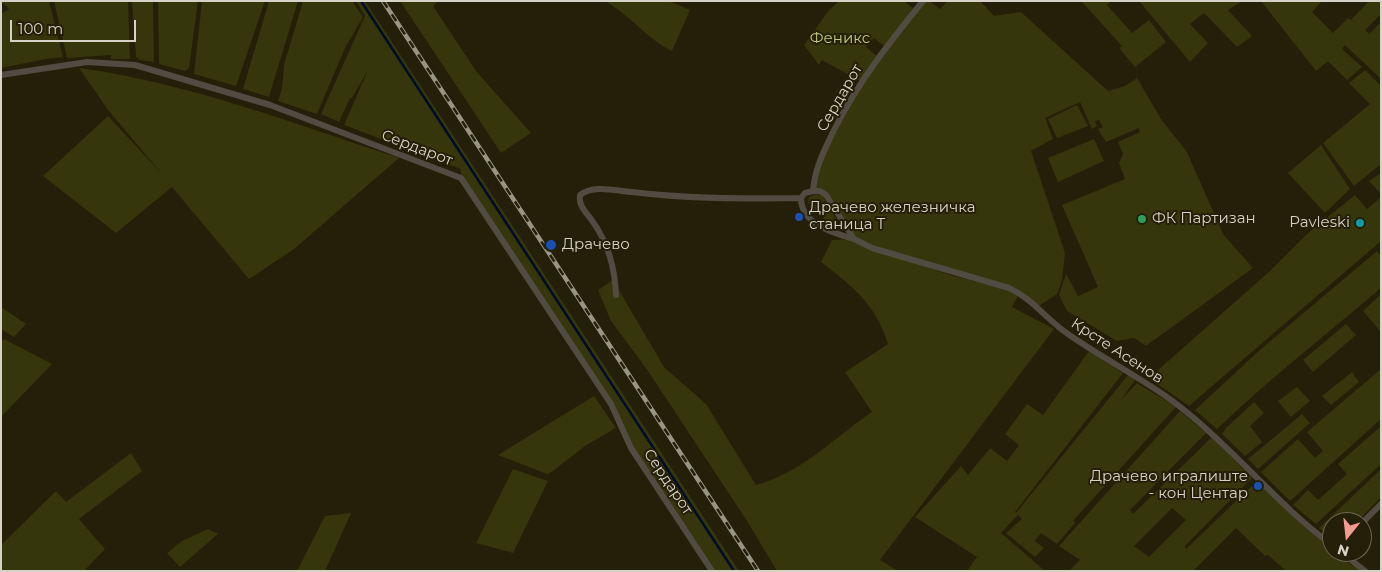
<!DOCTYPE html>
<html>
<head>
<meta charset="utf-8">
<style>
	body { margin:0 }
	#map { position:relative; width:1382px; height:572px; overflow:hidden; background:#231f08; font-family:Montserrat,sans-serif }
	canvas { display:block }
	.frame { position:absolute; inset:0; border:2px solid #d5d3c5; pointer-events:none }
	.north { position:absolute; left:1322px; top:512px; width:50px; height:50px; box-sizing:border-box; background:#231f08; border:1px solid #6a6754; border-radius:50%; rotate:196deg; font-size:14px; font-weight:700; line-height:20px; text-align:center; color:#d5d3c5 }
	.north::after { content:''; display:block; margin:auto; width:18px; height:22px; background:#f59c92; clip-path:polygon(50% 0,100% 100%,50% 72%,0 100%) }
	.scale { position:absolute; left:10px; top:20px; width:126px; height:22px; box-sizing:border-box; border:2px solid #d5d3c5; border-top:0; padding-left:6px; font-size:15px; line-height:18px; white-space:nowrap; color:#d5d3c5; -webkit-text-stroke:4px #231f08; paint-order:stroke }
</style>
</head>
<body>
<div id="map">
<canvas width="1382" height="572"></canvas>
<div class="frame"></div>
<div class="north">N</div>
<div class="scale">100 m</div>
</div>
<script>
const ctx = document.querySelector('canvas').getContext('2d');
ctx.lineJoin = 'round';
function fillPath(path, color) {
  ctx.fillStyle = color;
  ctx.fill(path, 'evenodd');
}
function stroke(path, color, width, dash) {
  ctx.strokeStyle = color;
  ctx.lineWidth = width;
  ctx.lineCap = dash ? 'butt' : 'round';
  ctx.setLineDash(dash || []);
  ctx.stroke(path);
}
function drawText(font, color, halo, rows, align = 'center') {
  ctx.font = font + ' Montserrat,sans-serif';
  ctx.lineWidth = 4;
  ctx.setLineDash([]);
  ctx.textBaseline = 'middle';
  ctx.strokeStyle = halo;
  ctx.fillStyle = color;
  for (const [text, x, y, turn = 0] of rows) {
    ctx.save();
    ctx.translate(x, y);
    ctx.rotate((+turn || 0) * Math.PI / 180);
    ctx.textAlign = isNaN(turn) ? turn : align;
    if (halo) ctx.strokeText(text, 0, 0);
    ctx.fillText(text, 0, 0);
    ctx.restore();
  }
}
fillPath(new Path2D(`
	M1,1H49L63,57L46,59L1,68V14L9,9Z
	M54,1H128L130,59H111V55L67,58Z
	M132,1H153L154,62L140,60L136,57Z
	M158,1H198L189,68L185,71L159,64Z
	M202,1H265L236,86L194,74Z
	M269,1H298L269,97L243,89Z
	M303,1H352L363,17L345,48L317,114L278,101L282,89L284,65Z
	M356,1H365L739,571H712L631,448L611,404L461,178V169L344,125L368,70L352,98H350L339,122L321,114L365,16Z
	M400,1H438L433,6L476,71L531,133L501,153Z
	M605,1H669L690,10L672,51C646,38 630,15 605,1Z
	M839,1H904L915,10L923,1H929L940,9L948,1H980L994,16L1021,12L1108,91L1125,86L1137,78L1161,119L1187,152L1223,234L1253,268L1146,346L1134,338L1117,341L1067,311L1059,295L1066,274L1078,296L1098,287L1062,205L1125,179L1119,163L1123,154L1118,142L1140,132L1139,128L1106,142L1098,129L1103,127L1099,120L1095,121L1097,126L1092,129L1080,102L1045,118L1053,139L1031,151L1065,253L1062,280L1057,294L1037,307L1025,296L854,239L826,195L813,191L815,171L860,81L822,60L819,65L804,45L829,10ZM874,38L885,47L878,57L866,47Z
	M1081,1H1111L1107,5L1132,33L1149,20L1166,42L1135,67L1119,48L1122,46Z
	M1139,1H1242L1228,10L1252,36L1237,47L1204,13L1190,24L1208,43L1190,62Z
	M1261,1H1322L1312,12L1333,33L1348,18L1351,20L1369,1H1381V14L1365,30L1369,34L1381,22V79L1345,45L1342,49L1362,67L1347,80L1328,61L1316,71Z
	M79,68C189,83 295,124 399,158L294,249L249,279L172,187L116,233L43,176L108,116L162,174L108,110Z
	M1365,70L1381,86V164L1354,186L1323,143L1370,104L1349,83Z
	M1077,105L1088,126L1057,138L1048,119Z
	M1094,139L1104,161L1058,182L1048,158Z
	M1321,145L1350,189L1325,213L1288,173Z
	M1381,173V194L1369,181Z
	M816,194L822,195L836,219V225H831L808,203L809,197Z
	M1355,195L1367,209L1381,197V241L1189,406L1149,378L1270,271L1308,233Z
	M848,239L950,275L1008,290L1018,296L1012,307L1054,329L880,560L898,571H777L747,521L648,371L611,321L598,290L613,280L664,367L706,404L756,485C801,473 834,438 872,412L845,372L888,344C875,303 853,287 821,262L832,240Z
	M1377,251L1381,256V288C1327,334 1268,380 1217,429L1195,410L1261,349Z
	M1381,294V332L1363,311Z
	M1,307L26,324L14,337L1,329Z
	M1346,324L1356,335L1313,372L1303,360Z
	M4,339L52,364L1,417V342Z
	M1089,351L1123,373L1015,512L1016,513L1128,375L1135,380L1121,400L1137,383L1176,407L1073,521L1075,523L1057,544L1041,533L1035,541L1044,548L1035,557L1006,533L1022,519L1018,515L1001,533L1045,571H967L977,557L915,517L961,466L968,475L990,448L1007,461L1019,445L1005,434L1027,404L1043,415Z
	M1381,369V419L1290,501L1261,472L1298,439L1315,458L1323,451L1307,432Z
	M1352,372L1359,382L1331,405L1322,396Z
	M1297,387L1310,401L1291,417L1278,401Z
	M594,396L616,428L585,446L553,471L547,474L498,455Z
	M1254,402L1264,413L1250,426L1262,442L1245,456L1222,434L1226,428Z
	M1180,411L1206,433L1130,510L1133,514L1212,437L1252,478L1185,546L1186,549L1257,481L1299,522L1332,549V552L1361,571H1286L1268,555L1265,556L1236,528L1193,571H1069L1080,560L1059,546ZM1172,508L1186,520L1149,557L1134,546Z
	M1302,414L1310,423L1258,469L1248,459Z
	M1381,426V464L1316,524L1293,505L1308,490L1318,500L1347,474L1338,464Z
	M131,453L142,471L79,519L105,549L84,571H1V545L56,491L66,502Z
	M513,469L548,481L513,553L476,543Z
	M1381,469V497L1357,522H1332V538L1319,528Z
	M351,513L325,571H297L325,516Z
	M208,529L218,534L180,567L167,553L182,541Z`), '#35360b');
stroke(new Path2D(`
	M361,1L734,571`), '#000c29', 2.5);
stroke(new Path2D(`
	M1,75L87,62L135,65L270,105L461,178L611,404L631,448L712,571
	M813,191C815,167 824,151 834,130C859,81 888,44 923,1
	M813,191H820L826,195L854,239C833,233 801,224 801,198L805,193Z
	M854,239L872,248L1009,288C1033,299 1047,320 1068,334C1108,362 1152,383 1189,414C1239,455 1280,507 1332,545
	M616,295C615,270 608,243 593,222C587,213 578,206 580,195C593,184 617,191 632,192C688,199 745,199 801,198
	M1362,523L1381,504
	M1341,552L1365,571`), '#504c42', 6);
const rail = new Path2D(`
	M383,1L758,571`);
stroke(rail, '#979584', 4.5);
stroke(rail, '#231f08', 2.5, [8]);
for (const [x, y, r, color] of [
	[799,217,5,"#1a4fb4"],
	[1142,219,5,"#2e9e5b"],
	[1360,223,5,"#0f9aa8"],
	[551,245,6,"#1a4fb4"],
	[1258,486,5,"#1a4fb4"]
]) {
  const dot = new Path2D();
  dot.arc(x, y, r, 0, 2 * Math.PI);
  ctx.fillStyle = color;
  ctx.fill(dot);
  stroke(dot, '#231f08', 2);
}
drawText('15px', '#c4c87f', '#231f08', [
	["Феникс",840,39]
]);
drawText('15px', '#d5d3c5', '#231f08', [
	["Сердарот",840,98,-60],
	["Сердарот",417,148,21],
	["Крсте Асенов",1117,351,33],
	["Сердарот",668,482,56]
]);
drawText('15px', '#d5d3c5', '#231f08', [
	["Драчево железничка",809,208],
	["станица Т",809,225],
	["ФК Партизан",1152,219],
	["Pavleski",1350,223,"right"],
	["Драчево",562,245],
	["Драчево игралиште",1248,477,"right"],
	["- кон Центар",1248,494,"right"]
], 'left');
</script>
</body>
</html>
